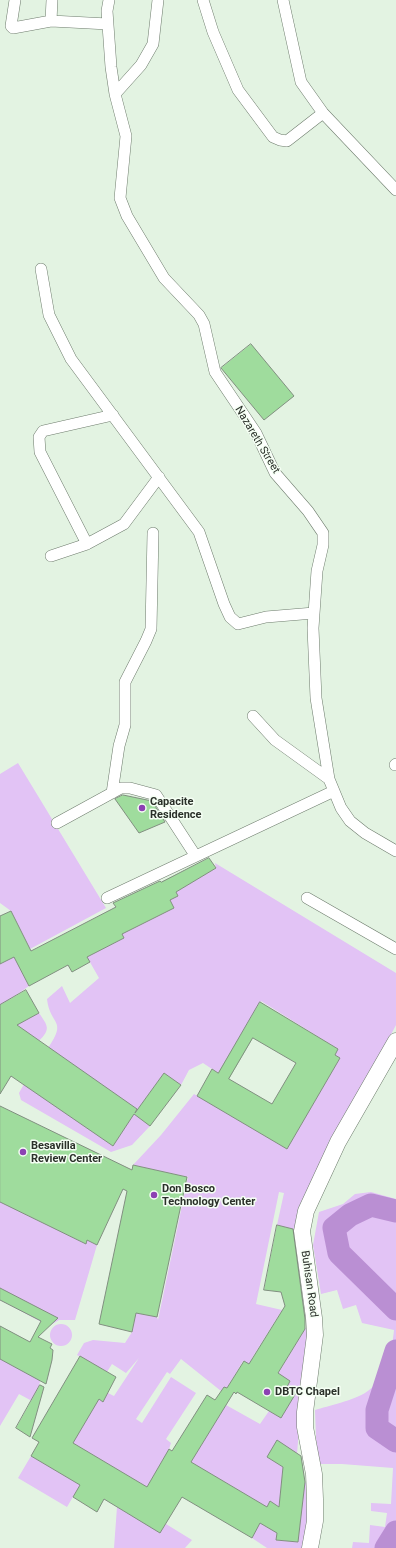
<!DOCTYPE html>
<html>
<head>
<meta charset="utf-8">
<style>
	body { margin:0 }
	canvas { display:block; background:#e3f3e2 }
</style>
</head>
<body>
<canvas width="396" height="1548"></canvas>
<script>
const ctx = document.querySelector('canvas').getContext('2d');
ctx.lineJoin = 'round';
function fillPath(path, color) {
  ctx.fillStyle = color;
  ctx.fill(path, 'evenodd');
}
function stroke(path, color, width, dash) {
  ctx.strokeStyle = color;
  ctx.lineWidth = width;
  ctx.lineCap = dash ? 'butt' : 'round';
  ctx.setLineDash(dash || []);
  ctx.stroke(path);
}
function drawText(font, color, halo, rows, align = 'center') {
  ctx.font = font + ' Roboto,sans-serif';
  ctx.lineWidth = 3;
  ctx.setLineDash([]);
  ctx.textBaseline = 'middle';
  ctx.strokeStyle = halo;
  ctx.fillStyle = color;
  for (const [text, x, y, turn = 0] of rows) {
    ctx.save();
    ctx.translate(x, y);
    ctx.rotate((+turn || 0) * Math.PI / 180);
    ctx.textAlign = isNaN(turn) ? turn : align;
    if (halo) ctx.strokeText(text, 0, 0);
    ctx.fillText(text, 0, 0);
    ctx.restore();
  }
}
fillPath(new Path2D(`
	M18,763L106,908L30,949L31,951L15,959L29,986L9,1000L22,1022L39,1013C48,1026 51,1029 39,1041L1,1013L0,1011V964L30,949L11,911L0,903V774Z
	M215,863L396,973V1025L343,1125L294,1230L277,1225L284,1193L279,1192L256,1304L282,1310L252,1358L253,1366L243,1361L227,1388L224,1387L221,1391L181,1359L170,1374L167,1372L136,1419L142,1423L171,1377L196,1393L166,1439L171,1443L169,1449L147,1487L73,1443L98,1399L103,1401L108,1393L114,1396L139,1358L126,1373L112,1364L107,1372L77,1355L84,1343L93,1340L125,1343L132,1332L136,1313L157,1317L158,1320L188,1177L133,1165L161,1135L194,1094L287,1149L340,1058L335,1055L338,1049L261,1001L218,1073L203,1063L189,1070L181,1085L164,1073L137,1110L48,1048C68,1019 50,1026 47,999L62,986L70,1003L99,978L87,957L124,938L110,910L115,907L128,931L174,908L170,900L178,896L176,892L216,868Z
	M24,1084L113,1146L134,1114L150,1126L132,1145L111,1152L21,1100L19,1093Z
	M371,1192L396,1199V1533L387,1548H352L353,1542L369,1543L370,1525L385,1527L387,1513L371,1511V1503L391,1504L393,1468L342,1464H317L315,1410C328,1406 354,1400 365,1393C385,1381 392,1351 394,1330L362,1323L356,1305L343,1309L337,1290L321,1294L313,1245L319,1212L343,1204L355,1194Z
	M0,1202L86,1244L87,1240L97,1245L75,1320H59L49,1326L0,1300Z
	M50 1335a11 11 0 1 1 22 0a11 11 0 1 1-22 0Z
	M307,1326L310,1328L302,1392L297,1454L277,1441L267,1457L283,1467L279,1507L270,1501L267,1507L191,1462L226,1405L260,1424L269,1411L281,1418L296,1393L287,1387L290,1381L278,1374Z
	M0,1359L34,1377L46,1359L38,1389L32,1401L19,1394L0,1426Z
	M31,1456L80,1485L67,1507L18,1478Z
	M304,1482L306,1483L307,1519L303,1548H267L252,1538L260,1523L270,1529L279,1515L276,1540L298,1542Z
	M117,1507L160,1532L166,1524L192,1540L185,1548H114Z`), '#e2c3f5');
stroke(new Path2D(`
	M396,1211L371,1205L350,1215L334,1228L339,1253L396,1309
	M396,1351L377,1410V1428L396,1441
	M386,1548L396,1532`), '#ba8fd3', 23);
const building = new Path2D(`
	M251,344L294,396L264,420L221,368Z
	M123,795L152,801L165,822L139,833L115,799Z
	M209,858L216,868L176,892L178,896L170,900L174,908L122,934L124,938L87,957L90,962L72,972L68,965L29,986L14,957L0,964V916L11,911L31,951L116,907L113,903L160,881L161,882Z
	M26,990L39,1013L17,1025L137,1109L135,1113L164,1073L181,1085L150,1126L134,1114L113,1146L11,1076L0,1094V1005Z
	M260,1002L338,1049L335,1055L340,1058L287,1149L197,1096L212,1069L218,1073ZM253,1038L296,1063L272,1104L229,1079Z
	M0,1106L132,1170L133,1165L187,1177L157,1317L136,1313L132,1332L99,1324L127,1191L123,1189L97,1245L87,1240L86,1244L0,1202Z
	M277,1225L293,1229L305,1319V1329L278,1373L290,1381L287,1387L296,1393L281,1418L237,1392L236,1394L234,1392L191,1462L267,1507L270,1501L279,1507L283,1467L267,1457L277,1440L301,1456L305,1482L298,1542L276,1540L277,1533L260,1523L252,1538L182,1497L160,1533L104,1499L97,1512L73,1497L80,1485L31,1456L39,1442L32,1438L80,1356L116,1377L103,1402L99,1399L73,1443L147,1487L169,1449L172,1451L207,1395L215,1400L224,1387L227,1388L244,1361L249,1364L285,1306L281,1292L264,1290Z
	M0,1288L58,1318L38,1337L52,1344L50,1348L53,1350L52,1360L46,1384L0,1359V1326L30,1342L41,1321L0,1300Z
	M40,1385L44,1387L30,1437L16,1428Z`);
fillPath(building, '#9fdc9d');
stroke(building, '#818f80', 1);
const street = new Path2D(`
	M15,0L11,26L13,28L51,21L108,24
	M109,0L107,11L111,67L115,94L126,136L120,198L127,216L164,278L199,315L204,324L215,372L256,433L275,473L308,511L323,533V545L317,571L313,628L316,698L329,779L341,808L350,821L365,833L396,851
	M203,0L213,32L238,90L273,137L280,140L287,141L323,113
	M283,0L301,82L323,113L396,190
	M51,21L52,0
	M115,94L141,65L153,44L158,0
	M41,269L49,315L71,359L199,532L224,604L230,617L238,624L266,617L314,613
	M87,544L40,452L39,437L43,431L113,415
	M51,556L87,544L124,524L159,477
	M253,716L275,740L329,779
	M395,765L396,764
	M112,793L119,746L125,725V682L146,641L151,629L153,533
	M57,823L121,788H130L156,795L195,855
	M107,898L334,791
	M307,898L396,949`);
const secondary = new Path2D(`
	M310,1548L315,1521V1499L314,1474L305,1427V1412L315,1335L314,1318L302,1231L306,1211L338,1142L396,1041`);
stroke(street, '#6e7c6d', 12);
stroke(secondary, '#6e7c6d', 17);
stroke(street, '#fff', 11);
stroke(secondary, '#fff', 16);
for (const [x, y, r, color] of [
	[142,808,4,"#8c41b3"],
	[23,1152,4,"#8c41b3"],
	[154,1195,4,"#8c41b3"],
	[267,1392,4,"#8c41b3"]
]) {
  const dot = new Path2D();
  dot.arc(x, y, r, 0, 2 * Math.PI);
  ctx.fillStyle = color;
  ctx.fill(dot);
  stroke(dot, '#f5fff4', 1.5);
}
drawText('11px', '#2a3029', '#f5fff4', [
	["Nazareth Street",257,440,59],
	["Buhisan Road",309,1284,82]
]);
drawText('bold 11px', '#2a3029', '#f5fff4', [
	["Capacite",150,802],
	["Residence",150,815],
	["Besavilla",31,1146],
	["Review Center",31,1159],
	["Don Bosco",162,1189],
	["Technology Center",162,1202],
	["DBTC Chapel",275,1392]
], 'left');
</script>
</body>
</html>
